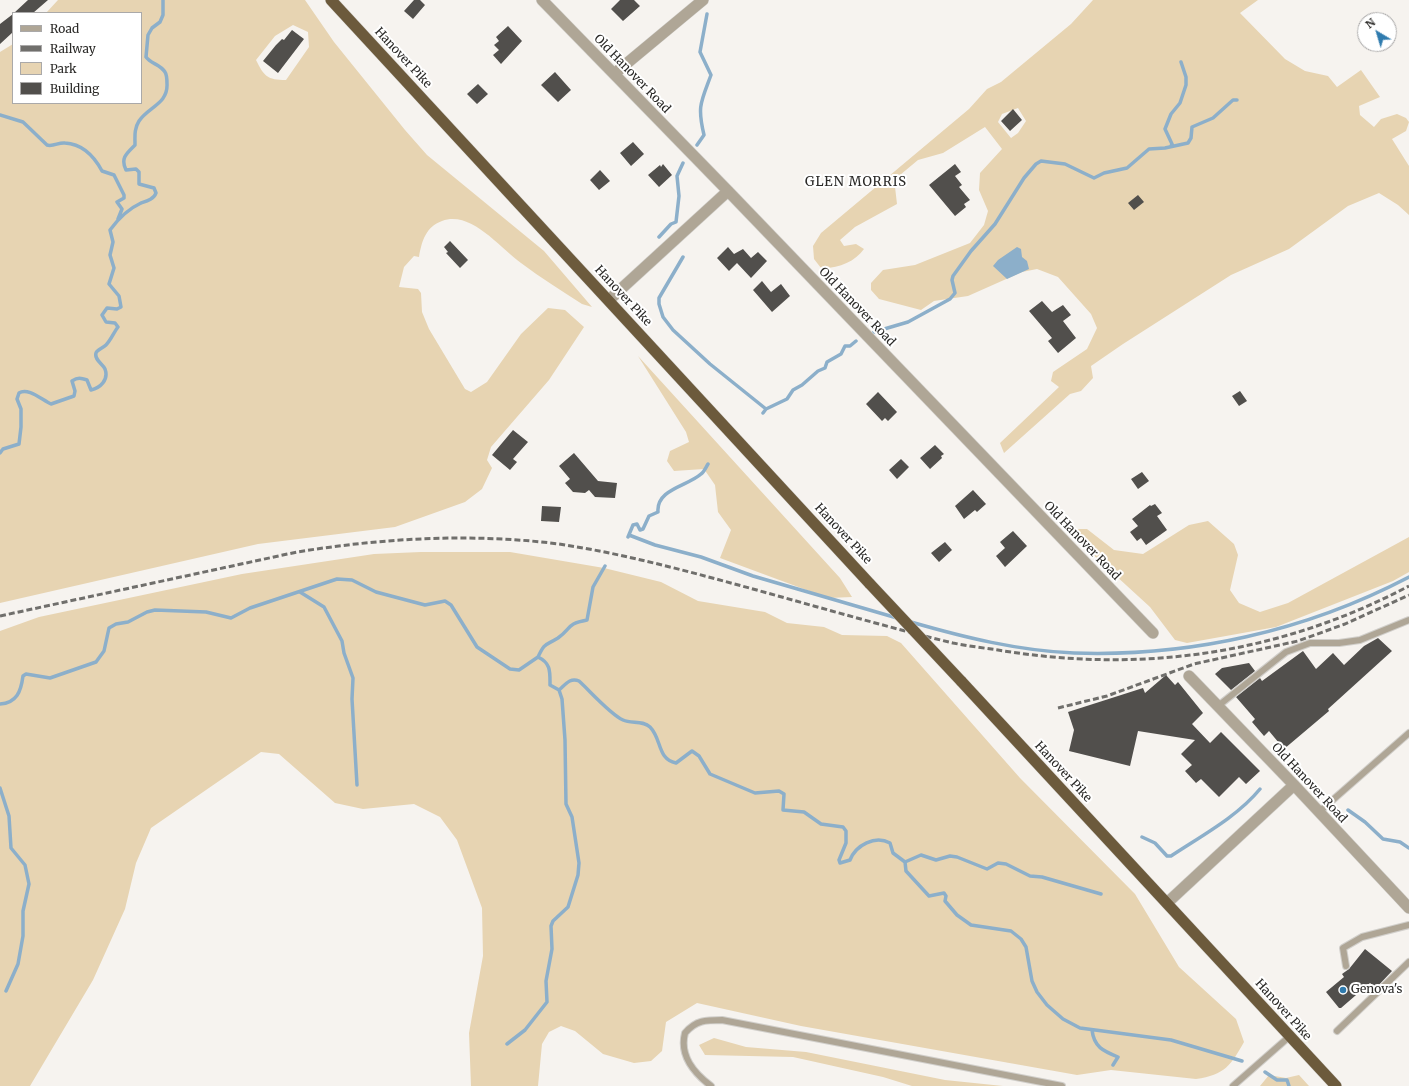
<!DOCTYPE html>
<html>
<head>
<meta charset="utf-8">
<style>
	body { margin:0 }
	#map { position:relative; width:1409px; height:1086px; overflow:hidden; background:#f6f3ef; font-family:Merriweather,serif }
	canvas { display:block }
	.legend { position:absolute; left:12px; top:12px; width:130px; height:92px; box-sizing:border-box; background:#fff; border:1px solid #aaa9a9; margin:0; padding:5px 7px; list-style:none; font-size:12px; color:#2a2927 }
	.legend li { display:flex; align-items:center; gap:8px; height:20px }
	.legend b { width:20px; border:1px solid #aaa9a9 }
	.north { position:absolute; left:1357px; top:12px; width:40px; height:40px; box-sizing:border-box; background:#fff; border:1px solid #aaa9a9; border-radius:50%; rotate:322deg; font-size:11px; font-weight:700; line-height:16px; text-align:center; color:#2a2927 }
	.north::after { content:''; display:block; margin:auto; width:14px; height:18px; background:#2f7bae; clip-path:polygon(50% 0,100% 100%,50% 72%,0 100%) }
</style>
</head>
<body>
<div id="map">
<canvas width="1409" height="1086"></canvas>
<ul class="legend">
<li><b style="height:5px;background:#afa696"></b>Road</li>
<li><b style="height:5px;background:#706f6c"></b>Railway</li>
<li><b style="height:11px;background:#e7d4b2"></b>Park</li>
<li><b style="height:11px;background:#514f4c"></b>Building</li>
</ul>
<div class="north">N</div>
</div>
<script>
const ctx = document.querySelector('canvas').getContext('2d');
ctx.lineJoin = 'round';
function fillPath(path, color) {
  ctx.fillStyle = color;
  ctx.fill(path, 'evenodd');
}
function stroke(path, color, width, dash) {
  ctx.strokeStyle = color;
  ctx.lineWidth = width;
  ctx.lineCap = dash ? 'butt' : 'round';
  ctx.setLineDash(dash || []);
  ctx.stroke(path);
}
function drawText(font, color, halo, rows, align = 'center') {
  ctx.font = font + ' Merriweather,serif';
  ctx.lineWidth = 4;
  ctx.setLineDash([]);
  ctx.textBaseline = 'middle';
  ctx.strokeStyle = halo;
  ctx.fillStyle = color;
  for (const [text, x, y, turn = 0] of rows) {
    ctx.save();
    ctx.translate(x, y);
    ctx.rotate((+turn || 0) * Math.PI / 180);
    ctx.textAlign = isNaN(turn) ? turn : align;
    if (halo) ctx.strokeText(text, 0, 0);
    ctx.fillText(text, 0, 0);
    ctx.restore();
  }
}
fillPath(new Path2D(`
	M58,0H305L334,42L405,130L427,155L544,251L592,307L582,304C562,291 541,278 521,263C500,248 471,210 442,221C426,227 422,240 419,257L414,256L404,267L399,287L418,289L421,293L422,312L429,329L465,389L471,392L487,382L521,334L548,308L565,310L584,327L549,380L491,447L487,460L492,468L482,489L465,502L395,527L258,544L0,603V52L13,44V103H141V13H46ZM293,25L308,32L309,47L286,80C267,80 264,76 256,60L275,36Z
	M1093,0H1258L1240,13L1285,59L1305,71L1328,76L1337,87L1361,70L1380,97L1359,106L1360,115L1374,127L1381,119L1397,114L1406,118L1409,122L1406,131L1392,139L1409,166V215L1398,205L1379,193L1348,206L1289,249L1231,275L1123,344L1091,366L1093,378L1081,391L1070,394L1004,453L1000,443L1059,387L1051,381L1053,372L1087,349L1097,328L1091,314L1058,277L1037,269L1022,272L968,296L934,301L921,310L879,299L871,290V283L883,270L915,265L970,243L984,225L988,211L979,190L980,173L1002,149L985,127L943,153L918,160L900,175L895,187L897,204L855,227L840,240L844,246L856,244L864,249C855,262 837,269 821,268L814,259L813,246L821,233L969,109L987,89L1001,82L1071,24ZM1018,108L1026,121L1018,133L1011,138L998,122L1002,114Z
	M638,356L840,578L852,597L828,598L720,558L731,530L718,512L715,485L704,469L674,471L667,461L670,451L689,442L686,432Z
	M1208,521L1234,544L1238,555L1230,590L1239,603L1260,612L1288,603L1409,537V572L1393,581L1276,627L1187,643L1175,640L1150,607L1079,542L1070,529H1087L1114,550L1143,554L1189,525Z
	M421,552H510L604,568L661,582L698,601L765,612L787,623L824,627L842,635L887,636L901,643L1020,778L1135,894L1179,967L1236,1019L1244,1042C1231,1065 1225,1075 1196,1079L1111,1070L1077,1075L801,1026L697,1003L666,1022L662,1051L651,1061L634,1063L603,1054L575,1031L561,1026L549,1032L542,1044L538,1086H471L469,1033L483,956L482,908L457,840L440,817L414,804L363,809L335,803L279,754L261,752L151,828L136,863L125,909L93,980L30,1086H0V631L39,617L242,574L374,554Z
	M714,1038L746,1047L806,1052L945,1080L1003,1086H912L883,1077L793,1057L705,1055L699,1045Z
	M1269,1075L1286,1078L1299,1075L1309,1086H1260Z`), '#e7d4b2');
fillPath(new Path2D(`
	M1017,247L1021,249L1022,257L1027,261L1029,269L1007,279L993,266L998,260Z`), '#8cafca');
stroke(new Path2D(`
	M0,115L23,122L47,145C53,147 59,142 65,143C83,144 94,156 102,171L114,175L124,195V198L117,202L122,209L118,219
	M697,145L704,135C697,106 701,102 711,75L700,52L707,14
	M1171,146L1172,144L1165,129L1171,114L1180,103L1186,85V77L1181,62
	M659,237L671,224L676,222L679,196L677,176L683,163
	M683,257L659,298V304L663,317L673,330L710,364L766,409
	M874,332L908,322L950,299L955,293L952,280L953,276L971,251L995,224L1024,178L1036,164L1041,161L1065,164L1094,178L1104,173L1127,168L1149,149L1165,148L1188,143L1191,138L1192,127L1213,118L1233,100H1237
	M763,413L766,409L787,399L793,390L802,385L818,371L825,368L827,362L841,354L845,346H850L856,341
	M0,453L3,449L19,444L21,427V409L17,399L19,393C28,387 42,400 51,404L74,396L75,391L72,381C78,377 81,378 87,380L91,390C100,388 109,380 105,369C103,364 94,360 96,353C97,350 103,348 106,345C111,340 114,332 118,327L115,323L106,322L102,315L107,308L117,309L121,307L119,296L109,284L114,268L110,255L113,242L110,230C118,219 128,209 141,203C147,201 154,199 156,193L154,188L139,184V172L136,169L126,170C120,158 127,153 135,145C135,136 134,129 139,121C148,107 168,104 167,84C167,80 167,75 165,72C160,64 151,64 146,57L148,35L152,28L160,22L163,15V0
	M629,535L655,545L701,557L753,576L897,618
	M628,537L633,525L637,524L640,530L643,529L649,516L658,512C656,489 688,486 701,474C704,472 706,467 708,464
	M300,592L324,607L342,641L344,653L353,678L352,699L357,785
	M911,622C963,637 1019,651 1074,653C1190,657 1306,631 1409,577
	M538,657C545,642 545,646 558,638C572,628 566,624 587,620L593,587L605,566
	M538,657C551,663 550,672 550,685L559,690
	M559,690C565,685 570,677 579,681C590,691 610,714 623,720C631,724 643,720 650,727C662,739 657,759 676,763L692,751L699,756L710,774L755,793L779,791L784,794L783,810L804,812L821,824L843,827L846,831V843L839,860L840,863L850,860C856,845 875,835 890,843L893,853L905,862L906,871L929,896L944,893L946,896L945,901L957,915L971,925L1011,931L1021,939L1026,947L1032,981L1037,992L1047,1005L1063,1019L1080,1028L1171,1040L1242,1061
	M0,704C17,703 21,691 23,676L26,674L50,678L96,662L104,651L109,628L116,624L128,622L147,612L155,610L206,612L231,618L250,608L337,579L352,580L376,592L425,605L445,601L451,605L477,647L510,669L519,670L538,657
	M0,788L9,816L11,848L25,865L29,884L23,911V936L18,964L6,991
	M1348,810L1365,822L1383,839L1400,842L1409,848
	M1142,837L1155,843L1167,856H1171C1201,836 1237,817 1260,789
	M905,862L921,855L936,860L950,856L957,857L987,869L998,863L1006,864L1030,876L1042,877L1101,894
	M1092,1030C1094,1047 1103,1051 1118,1057L1113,1065
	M507,1044L525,1030L547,1002L546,981L552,949L551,926L553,921L568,907L578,875L579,863L572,817L566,804L565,740L562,699L559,690
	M1265,1072L1277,1080H1287L1289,1086`), '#8cafca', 3.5);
fillPath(new Path2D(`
	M28,0H48L33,13H14Z
	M414,0H420L425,5L413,19L404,11Z
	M620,0H634L640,6L623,21L611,9Z
	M13,14V32L0,44V24Z
	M508,26L522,41L501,64L493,55L499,50L494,45L499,41L496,37Z
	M292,30L304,39L278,73L263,61L276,45L282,39L284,40Z
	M555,72L571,90L558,102L541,85Z
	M478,84L488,94L477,104L467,94Z
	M1013,109L1022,120L1010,131L1001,121Z
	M633,142L644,154L631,166L620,153Z
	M663,164L672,175L659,187L648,175L660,165L661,167Z
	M955,164L961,172L955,176L962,185L959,187L970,200L964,204L966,207L955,216L929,185Z
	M600,170L610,181L599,190L590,180Z
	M1138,195L1144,202L1134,210L1128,203Z
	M450,241L468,260L460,268L446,253L448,252L444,247Z
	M728,247L734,254L743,249L751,258L758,252L767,261L751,278L737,263L729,271L717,258Z
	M762,281L771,292L781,284L790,296L772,312L753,290Z
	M1042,301L1052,312L1063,305L1071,315L1063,321L1076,338L1058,353L1048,341L1052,338L1029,311Z
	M1240,391L1247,401L1239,406L1232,396Z
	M878,392L897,412L888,421L885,418L882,421L866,404Z
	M513,430L528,442L513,459L517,462L510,470L492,455Z
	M935,445L944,454L941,456L942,458L930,469L920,458Z
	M574,453L598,481L617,483L615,498L595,497L589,490L585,493L573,492L565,483L570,479L559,466Z
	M901,459L909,467L897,479L889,470Z
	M1142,472L1149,481L1138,489L1131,479Z
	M973,490L986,504L977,512L975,510L964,519L955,506Z
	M1155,504L1162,513L1157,516L1167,530L1146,545L1141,538L1137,541L1130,532L1138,526L1132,519L1150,505L1151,506Z
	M542,506L561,507L559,522L541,521Z
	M1013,531L1027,546L1005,567L996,556L1005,548L1000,542Z
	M945,542L952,550L939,562L931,553Z
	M1378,638L1392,651L1328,709L1329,711L1284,749L1269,731L1264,736L1252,722L1255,719L1236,697L1260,678L1262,681L1303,651L1316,669L1333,653L1344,665L1364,646Z
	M1249,663L1255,671L1231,690L1215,674L1222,668Z
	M1166,675L1175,685L1178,682L1203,713L1192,724L1210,743L1221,732L1260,771L1246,784L1239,777L1219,797L1201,779L1196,783L1185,771L1192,765L1181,754L1195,740L1138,731L1130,766L1069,751L1074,730L1068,712L1143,688L1145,693Z
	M1365,949L1392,971L1376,988L1370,983L1341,1008H1339L1326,992L1344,977L1342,974L1349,969Z`), '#514f4c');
const service = new Path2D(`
	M1218,706L1286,652L1310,643H1339L1360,640L1409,620
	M1319,812L1409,733
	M1346,966L1343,948L1362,937L1409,925
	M1337,1031L1409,962
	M711,1086C694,1073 679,1056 685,1033C696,1020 706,1020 722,1020L1062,1086
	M1233,1086L1290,1036`);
const minor = new Path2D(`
	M542,0L728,191L1153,633
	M614,74L703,0
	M609,300L728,191
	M1189,676L1294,785L1409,908
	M1167,903L1294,785`);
const trunk = new Path2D(`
	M331,0L870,584
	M961,681L1336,1086`);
stroke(service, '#d1cfcb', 8);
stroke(minor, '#d1cfcb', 12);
stroke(trunk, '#d1cfcb', 12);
stroke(service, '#afa696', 6);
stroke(minor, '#afa696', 11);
stroke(trunk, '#6c5a3c', 11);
stroke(new Path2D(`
	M0,616L297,552C384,538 472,533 559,544C612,552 664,565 716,579C795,600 874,624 953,643C968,646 984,648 998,650C1142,674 1280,654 1409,586
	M1058,708L1107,696L1194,664L1298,641L1345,624L1409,595`), '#706f6c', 3, [6, 3]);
const trunkBridge = new Path2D(`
	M870,584L961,681`);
stroke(trunkBridge, '#d1cfcb', 12, []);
stroke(trunkBridge, '#6c5a3c', 11);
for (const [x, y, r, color] of [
	[1343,990,4,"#2f7bae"]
]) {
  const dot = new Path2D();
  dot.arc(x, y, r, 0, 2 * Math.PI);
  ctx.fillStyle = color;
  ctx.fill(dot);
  stroke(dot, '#fff', 1.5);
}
drawText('12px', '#2a2927', '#fff', [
	["Hanover Pike",403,58,47],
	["Old Hanover Road",632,74,46],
	["Hanover Pike",623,296,47],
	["Old Hanover Road",857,307,46],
	["Hanover Pike",843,534,47],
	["Old Hanover Road",1082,541,46],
	["Hanover Pike",1063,772,47],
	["Old Hanover Road",1309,783,47],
	["Hanover Pike",1283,1010,48]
]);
drawText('12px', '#2a2927', '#fff', [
	["Genova's",1351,990]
], 'left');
ctx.letterSpacing = '1px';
drawText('13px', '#2a2927', '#fff', [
	["GLEN MORRIS",856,182]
]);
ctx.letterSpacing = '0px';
</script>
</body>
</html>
